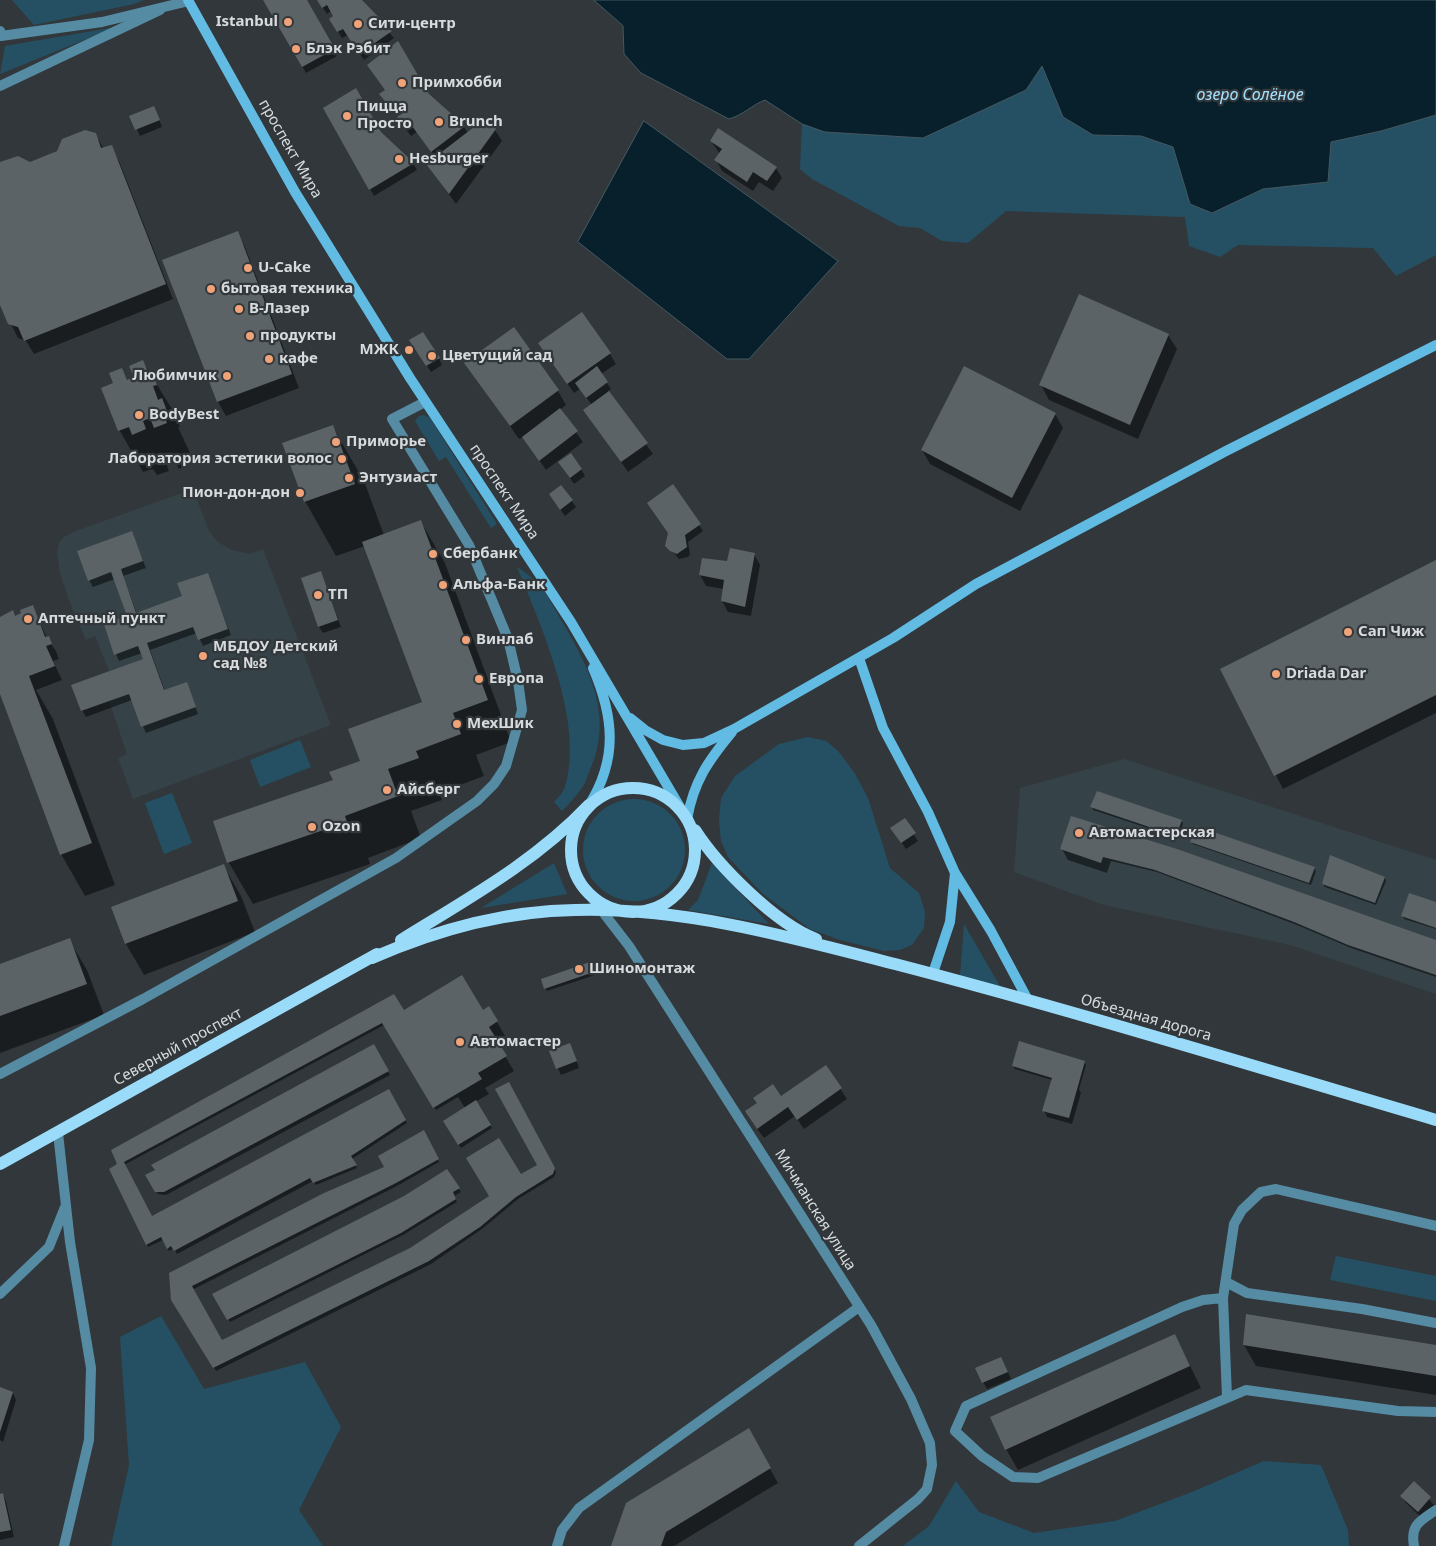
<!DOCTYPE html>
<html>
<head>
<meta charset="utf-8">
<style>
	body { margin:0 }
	canvas { display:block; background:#31373a }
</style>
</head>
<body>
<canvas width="1436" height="1546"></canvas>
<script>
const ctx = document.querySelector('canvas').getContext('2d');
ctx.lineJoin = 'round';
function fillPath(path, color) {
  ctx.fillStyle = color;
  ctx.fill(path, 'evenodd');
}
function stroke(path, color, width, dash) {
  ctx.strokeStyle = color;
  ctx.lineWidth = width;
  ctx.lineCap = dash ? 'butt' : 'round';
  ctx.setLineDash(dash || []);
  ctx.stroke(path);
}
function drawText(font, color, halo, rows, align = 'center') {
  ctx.font = font + ' "Noto Sans",sans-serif';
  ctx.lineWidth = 4.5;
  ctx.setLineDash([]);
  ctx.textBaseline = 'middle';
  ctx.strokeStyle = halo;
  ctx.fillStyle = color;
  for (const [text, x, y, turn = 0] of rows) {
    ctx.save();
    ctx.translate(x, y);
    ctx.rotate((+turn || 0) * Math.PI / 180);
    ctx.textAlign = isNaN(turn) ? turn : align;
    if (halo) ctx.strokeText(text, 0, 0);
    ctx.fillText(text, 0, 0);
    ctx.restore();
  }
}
fillPath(new Path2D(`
	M193,489L209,531L218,542L232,550L250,554L263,549L331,725L133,799L118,758L127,754L109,701L81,711L71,685L109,671L95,636L86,640L70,603L60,573L57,553L59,543L64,537L76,531Z
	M1124,759L1436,860V994L1290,945L1104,905L1014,872L1020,788Z`), '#354248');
fillPath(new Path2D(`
	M12,0H144L134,4L34,25Z
	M116,27L0,74L5,46Z
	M1042,66L1093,135L1141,136L1173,147L1190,204L1212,213L1263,189L1328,182L1331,142L1381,131L1436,115V255L1396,276L1373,248L1238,245L1220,257L1189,246L1185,217L1006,211L968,243L942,241L920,228L899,226L812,179L800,169L802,124L825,132Z
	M424,415L430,418L497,524L491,528L446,457L439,461L415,421L419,416Z
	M517,567C543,583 549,599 564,625C590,669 613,717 591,767C588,774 586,782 582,788C576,796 569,804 562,811L554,802C558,798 563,792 565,787C585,723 541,626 517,567Z
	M808,737L826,741L838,751L854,772L868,798L890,868L919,893L925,912L924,928L912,945L900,950L884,951L840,940L810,929L763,894L728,857L721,841L719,821L721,798L735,776L779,744Z
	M300,740L311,767L260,787L250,760Z
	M172,793L192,843L164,854L145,803Z
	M583 850a51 51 0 1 1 102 0a51 51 0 1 1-102 0Z
	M554,863L567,894L481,908Z
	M712,863L769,924L688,910L698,900Z
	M964,924L1001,988L960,976Z
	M1336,1256L1436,1276V1301L1330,1280Z
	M161,1316L204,1389L305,1362L341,1427L299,1510L323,1546H111L129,1465L120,1337Z
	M1264,1461L1321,1465L1348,1530L1349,1546H903L929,1526L956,1481L979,1512L1034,1533L1115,1521L1192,1492Z`), '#255063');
const water = new Path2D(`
	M594,0H1436V115L1381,131L1331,142L1328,182L1263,189L1212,213L1190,204L1173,147L1141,136L1093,135L1063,117L1042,66L1026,90L923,138L825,132L802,124L765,100C752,105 743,115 729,119L641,73L624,54L623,26Z
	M644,121L838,261L749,359H727L578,242Z`);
fillPath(water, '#07202b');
stroke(water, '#455860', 1);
fillPath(new Path2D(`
	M265,0H306L337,56L306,73Z
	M318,0H360L394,38L364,60L348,35L342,38L330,19L335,16L331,11L327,14Z
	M381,94L428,95L464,127L468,133L487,119L495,130L502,141L456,204L427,164L436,158L417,132L411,136L402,124L404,114L399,107L393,112Z
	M325,109L380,133L413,163L417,170L374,196Z
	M157,114L162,127L140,136L131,117Z
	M95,134L104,149L111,147L119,161L173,299L34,354L26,341L18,338L0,302V165L30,163Z
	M711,141L776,168L782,178L773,191L759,182L753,191L722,171L716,160L720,154Z
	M237,233L245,247L299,388L226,416L218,402L164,261Z
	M513,329L558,391L566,405L560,410L583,442L546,470L523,437L519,439L466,363Z
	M1168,335L1177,349L1138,439L1049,400L1041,385Z
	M415,347L439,358L442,365L431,372Z
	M546,353L610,354L616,364L601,374L611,389L608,391L653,454L628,472L585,410L592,405L580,389L574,393Z
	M143,362L175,414L180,427H178L190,453L186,454L190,464L179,469L174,460L166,463L169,471L157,475L153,469L143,472L120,431L102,388L115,384L121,369L128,381L135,378Z
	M1055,414L1063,428L1020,511L930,464L922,450Z
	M332,426L364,481L384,535L421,522L445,563L511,742L476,755L484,776L439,793L442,800L411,811L421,838L368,858L370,864L253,904L229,863L214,822L334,781L361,761L424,703L365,546L336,556L305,501Z
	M564,469H581L585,476L574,484Z
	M561,486L576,507L565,516L554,501Z
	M699,525L703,531L688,542L690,554L688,557L679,559L667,545Z
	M131,532L146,568L123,576L137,614L184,597L207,574L231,635L203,646L197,633L150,650L165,691L186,683L198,714L146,733L132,700L86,717L82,710L144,660L142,653L119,661L116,654L129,617L115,579L93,587L89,580Z
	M754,554L760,565L751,616L728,612L722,601L724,589L706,586L700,575Z
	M1436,562V713L1283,789L1222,669Z
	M321,572L341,627L323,633L319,627Z
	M32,606L47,638L56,651L59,659L53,661L62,680L36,690L53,719L115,885L85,896L61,854L0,691V618L15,617Z
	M1098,792L1182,821L1183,824L1178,838L1093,810L1092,807Z
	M904,819L918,841L906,849L896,835Z
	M1191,841L1314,868L1316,871L1311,885L1193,844Z
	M1062,849L1177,850L1436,942V977L1351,948L1297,925L1157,872L1111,861L1107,873L1068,860Z
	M223,865L241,896L255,932L144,975L126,944L113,908Z
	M1385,878L1386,881L1376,905L1325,887L1323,884Z
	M1436,903V929L1404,919L1403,916Z
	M69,940L87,970L104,1015L0,1053V965Z
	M592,966L595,975L547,991L545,988Z
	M489,1008L505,1036L496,1041L514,1071L485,1088L489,1094L475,1102L492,1128L461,1148L444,1121L465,1108L458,1097L436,1110L384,1025L124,1165L152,1218L388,1091L407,1123L352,1159L357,1168L316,1185L313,1181L177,1254L174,1248L169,1251L163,1240L148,1247L111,1169L119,1165L112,1151L404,1012H483Z
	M373,1046L390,1075L166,1195L158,1194L147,1175Z
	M573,1051L579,1068L561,1075L551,1052Z
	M1084,1062L1086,1065L1079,1089L1081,1093L1072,1124L1047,1117L1044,1110L1052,1080L1015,1069L1013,1066Z
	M826,1067L847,1099L804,1129L795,1116L764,1138L752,1122Z
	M509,1083L556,1172L554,1177L518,1199L482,1229L431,1264L216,1371L173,1299L171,1274L386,1167L423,1132L439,1162L397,1186L192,1290L222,1342L410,1249L538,1166Z
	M447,1171L461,1192L454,1196L457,1202L403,1235L230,1322L214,1294L404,1197Z
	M1175,1335L1201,1388L1018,1470L1006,1449Z
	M1244,1345L1436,1346V1395L1256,1366Z
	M1005,1365L1011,1379L987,1389L983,1382Z
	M0,1389L13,1393L16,1400L3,1442L0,1440Z
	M756,1444L778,1483L674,1546H612Z
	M1414,1483L1434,1505L1422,1518L1406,1503L1402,1496Z
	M0,1495H3L6,1501L14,1537L0,1540Z`), '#0007');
fillPath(new Path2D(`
	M263,0H307L335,49L302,67Z
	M317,0H362L392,31L359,54L343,29L337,32L329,19L333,16L327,5L322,8Z
	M398,41L429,94L465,126L431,152L412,126L406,130L397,117L403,113L395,102L389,106L379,94L385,90L367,65Z
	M356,88L381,132L414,163L369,190L323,108Z
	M154,106L160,120L135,130L129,116Z
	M487,117L496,129L449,194L426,164Z
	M718,128L777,167L767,181L753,172L747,182L714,160L722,149L710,141Z
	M85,130L96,133L101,148L112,145L166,284L24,341L18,327L8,324L0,305V162L18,156L30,162L57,151L62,139Z
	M238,231L292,374L217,402L162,260Z
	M1079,294L1169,334L1130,425L1039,385Z
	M582,312L611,353L567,384L538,343Z
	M514,327L559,390L510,426L464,363Z
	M423,332L440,358L426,366L409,340Z
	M143,360L148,372L151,370L157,385L153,386L158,400L162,398L167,411L163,412L167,423L154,428L150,418L143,421L146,429L132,435L129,427L118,431L101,388L113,383L109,373L122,368L127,380L134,377L129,366Z
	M597,366L608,382L586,398L575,383Z
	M964,366L1056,413L1012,498L921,450Z
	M609,391L648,443L621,462L583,410Z
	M560,408L578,431L539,461L522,437Z
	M333,425L355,484L304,502L282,443Z
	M571,453L582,469L570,478L558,462Z
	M673,484L701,524L685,535L687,547L677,554L670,551L665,546L668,533L647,503Z
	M561,485L573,500L560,510L549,494Z
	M421,520L488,700L453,713L461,734L416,751L419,758L388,769L398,796L345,816L347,822L227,863L213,821L333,780L329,772L360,761L348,729L422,702L362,542Z
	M132,531L143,561L121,569L136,613L182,596L177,583L208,573L228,629L198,640L193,627L147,643L164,690L187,682L196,707L141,727L129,694L81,711L71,685L143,659L138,646L114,655L104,624L127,616L111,572L88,581L77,551Z
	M730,548L755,553L745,607L721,601L724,580L699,575L702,558L727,561Z
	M1436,560V695L1274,776L1220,669Z
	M321,571L338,620L318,627L301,578Z
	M33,605L45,637L49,636L52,644L46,646L55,666L29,676L92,843L60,855L0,694V617L13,610L15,616L21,613L20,610Z
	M1097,791L1182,820L1176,836L1090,807Z
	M1071,816L1177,849L1436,940V975L1348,945L1294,922L1155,870L1103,857L1101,863L1060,849Z
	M905,818L916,833L901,843L890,828Z
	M1196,826L1315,867L1309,883L1190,842Z
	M1330,855L1385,877L1375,903L1322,884Z
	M224,864L238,901L125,944L111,907Z
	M1409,893L1436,902V928L1401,916Z
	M70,938L87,984L0,1016V964Z
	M590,962L594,972L544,989L541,979Z
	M462,975L483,1010L489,1006L498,1021L489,1027L507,1056L478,1073L482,1079L433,1108L382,1023L124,1162L152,1216L389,1089L406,1120L351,1156L357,1165L313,1183L310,1178L174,1251L171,1246L167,1249L161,1237L146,1245L109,1169L117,1164L111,1150L394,994L404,1010Z
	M1019,1041L1085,1061L1069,1118L1042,1111L1052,1078L1012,1066Z
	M570,1043L577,1061L556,1069L549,1051Z
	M374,1044L389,1071L164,1192H155L145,1175L155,1170L151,1165Z
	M826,1065L842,1088L797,1120L788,1107L757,1129L745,1111L757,1103L753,1098L773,1084L781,1096Z
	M509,1082L555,1168L553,1174L516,1197L480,1227L429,1261L213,1368L171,1300L169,1273L324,1193L384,1167L378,1156L424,1130L439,1159L396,1183L192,1286L222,1340L410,1248L489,1196L466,1158L499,1138L521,1174L537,1165L495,1089Z
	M476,1100L491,1125L458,1145L443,1121Z
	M447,1169L460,1188L453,1192L456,1199L401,1233L227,1320L212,1294L404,1196Z
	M1246,1314L1436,1345V1376L1243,1345Z
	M1175,1334L1190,1366L1005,1450L990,1417Z
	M1001,1357L1008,1372L982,1383L975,1368Z
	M0,1387L13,1392L0,1432Z
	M749,1428L771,1468L666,1532L661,1546H611L626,1503Z
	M1414,1481L1431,1497L1418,1512L1400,1496Z
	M3,1493L11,1530L0,1532V1494Z`), '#5c6366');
stroke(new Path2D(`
	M0,86L160,10
	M585,889L629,946L871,1325L911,1399L930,1443L932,1465L927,1489L918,1499L859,1546
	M58,1133L70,1242L91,1368L89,1440L64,1546
	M1226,1282L1247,1293L1362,1309L1436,1323
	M0,1294L49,1247L65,1207
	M1223,1298L1203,1300L1182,1307L966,1406L955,1431L982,1456L1013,1477L1038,1478L1246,1390L1398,1411L1436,1412
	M1227,1397L1223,1298L1234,1224L1242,1210L1261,1192L1276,1189L1436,1226
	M557,1546L562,1530L579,1508L859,1307
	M1414,1546C1410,1525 1420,1521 1436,1510`), '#568ba4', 10);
stroke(new Path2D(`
	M0,31L1,36L102,22L189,1
	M0,1074L143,999L396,858L477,801L494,784L506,766L522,710L518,681L508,639L469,545L392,419L425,402`), '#568ba4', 10);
stroke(new Path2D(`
	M188,0L295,192L410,378L571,622L687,819
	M859,658L883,728L928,812L955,873L991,931L1028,1000
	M630,718L645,730L663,740L683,745L704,743L734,729L893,638L976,584L1226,451L1436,345
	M589,805C618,759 614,717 593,668
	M687,819C694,781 708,761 732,732
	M933,973L950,922L955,873`), '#61bbe3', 10);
stroke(new Path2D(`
	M571 850a62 62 0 1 1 124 0a62 62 0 1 1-124 0Z
	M695,830C718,866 776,924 816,939
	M401,940C467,899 535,862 589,805
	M372,958C436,930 505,911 575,910C683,907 791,937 895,964C1076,1011 1256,1067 1436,1120
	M0,1164L377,954`), '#9adbf9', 12);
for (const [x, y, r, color] of [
	[288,22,5,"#f0a378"],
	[358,24,5,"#f0a378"],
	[296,49,5,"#f0a378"],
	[402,83,5,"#f0a378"],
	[347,116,5,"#f0a378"],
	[439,122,5,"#f0a378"],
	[399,159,5,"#f0a378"],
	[248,268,5,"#f0a378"],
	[211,289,5,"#f0a378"],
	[239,309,5,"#f0a378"],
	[250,336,5,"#f0a378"],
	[409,350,5,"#f0a378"],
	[432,356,5,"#f0a378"],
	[269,359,5,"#f0a378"],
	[227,376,5,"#f0a378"],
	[139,415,5,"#f0a378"],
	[336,442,5,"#f0a378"],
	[342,459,5,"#f0a378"],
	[349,478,5,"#f0a378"],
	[300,493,5,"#f0a378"],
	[433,554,5,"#f0a378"],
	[443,585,5,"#f0a378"],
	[318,595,5,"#f0a378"],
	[28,619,5,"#f0a378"],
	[1348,632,5,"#f0a378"],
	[466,640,5,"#f0a378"],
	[203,656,5,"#f0a378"],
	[1276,674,5,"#f0a378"],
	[479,679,5,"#f0a378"],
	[457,724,5,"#f0a378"],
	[387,790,5,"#f0a378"],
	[312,827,5,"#f0a378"],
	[1079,833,5,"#f0a378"],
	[579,969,5,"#f0a378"],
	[460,1042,5,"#f0a378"]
]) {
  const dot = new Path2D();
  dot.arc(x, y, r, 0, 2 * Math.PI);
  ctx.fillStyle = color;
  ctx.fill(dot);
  stroke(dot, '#31373a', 2);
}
drawText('bold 15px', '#d7dbdd', '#31373a', [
	["Istanbul",278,22,"right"],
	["Сити-центр",368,24],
	["Блэк Рэбит",306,49],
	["Примхобби",412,83],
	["Пицца",357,107],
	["Просто",357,124],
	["Brunch",449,122],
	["Hesburger",409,159],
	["U-Cake",258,268],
	["бытовая техника",221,289],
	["В-Лазер",249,309],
	["продукты",260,336],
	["МЖК",399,350,"right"],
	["Цветущий сад",442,356],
	["кафе",279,359],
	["Любимчик",217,376,"right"],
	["BodyBest",149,415],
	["Приморье",346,442],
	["Лаборатория эстетики волос",332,459,"right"],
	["Энтузиаст",359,478],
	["Пион-дон-дон",290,493,"right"],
	["Сбербанк",443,554],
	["Альфа-Банк",453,585],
	["ТП",328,595],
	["Аптечный пункт",38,619],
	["Сап Чиж",1358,632],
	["Винлаб",476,640],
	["МБДОУ Детский",213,647],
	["сад №8",213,664],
	["Driada Dar",1286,674],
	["Европа",489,679],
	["МехШик",467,724],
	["Айсберг",397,790],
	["Ozon",322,827],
	["Автомастерская",1089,833],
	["Шиномонтаж",589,969],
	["Автомастер",470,1042]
], 'left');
drawText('15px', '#d7dbdd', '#31373a', [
	["проспект Мира",290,149,60],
	["проспект Мира",504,492,56],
	["Объездная дорога",1146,1018,16],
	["Северный проспект",178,1047,-29],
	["Мичманская улица",815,1210,58]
]);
drawText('italic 16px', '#a4e0fe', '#31373a', [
	["озеро Солёное",1250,95]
]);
</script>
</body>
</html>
